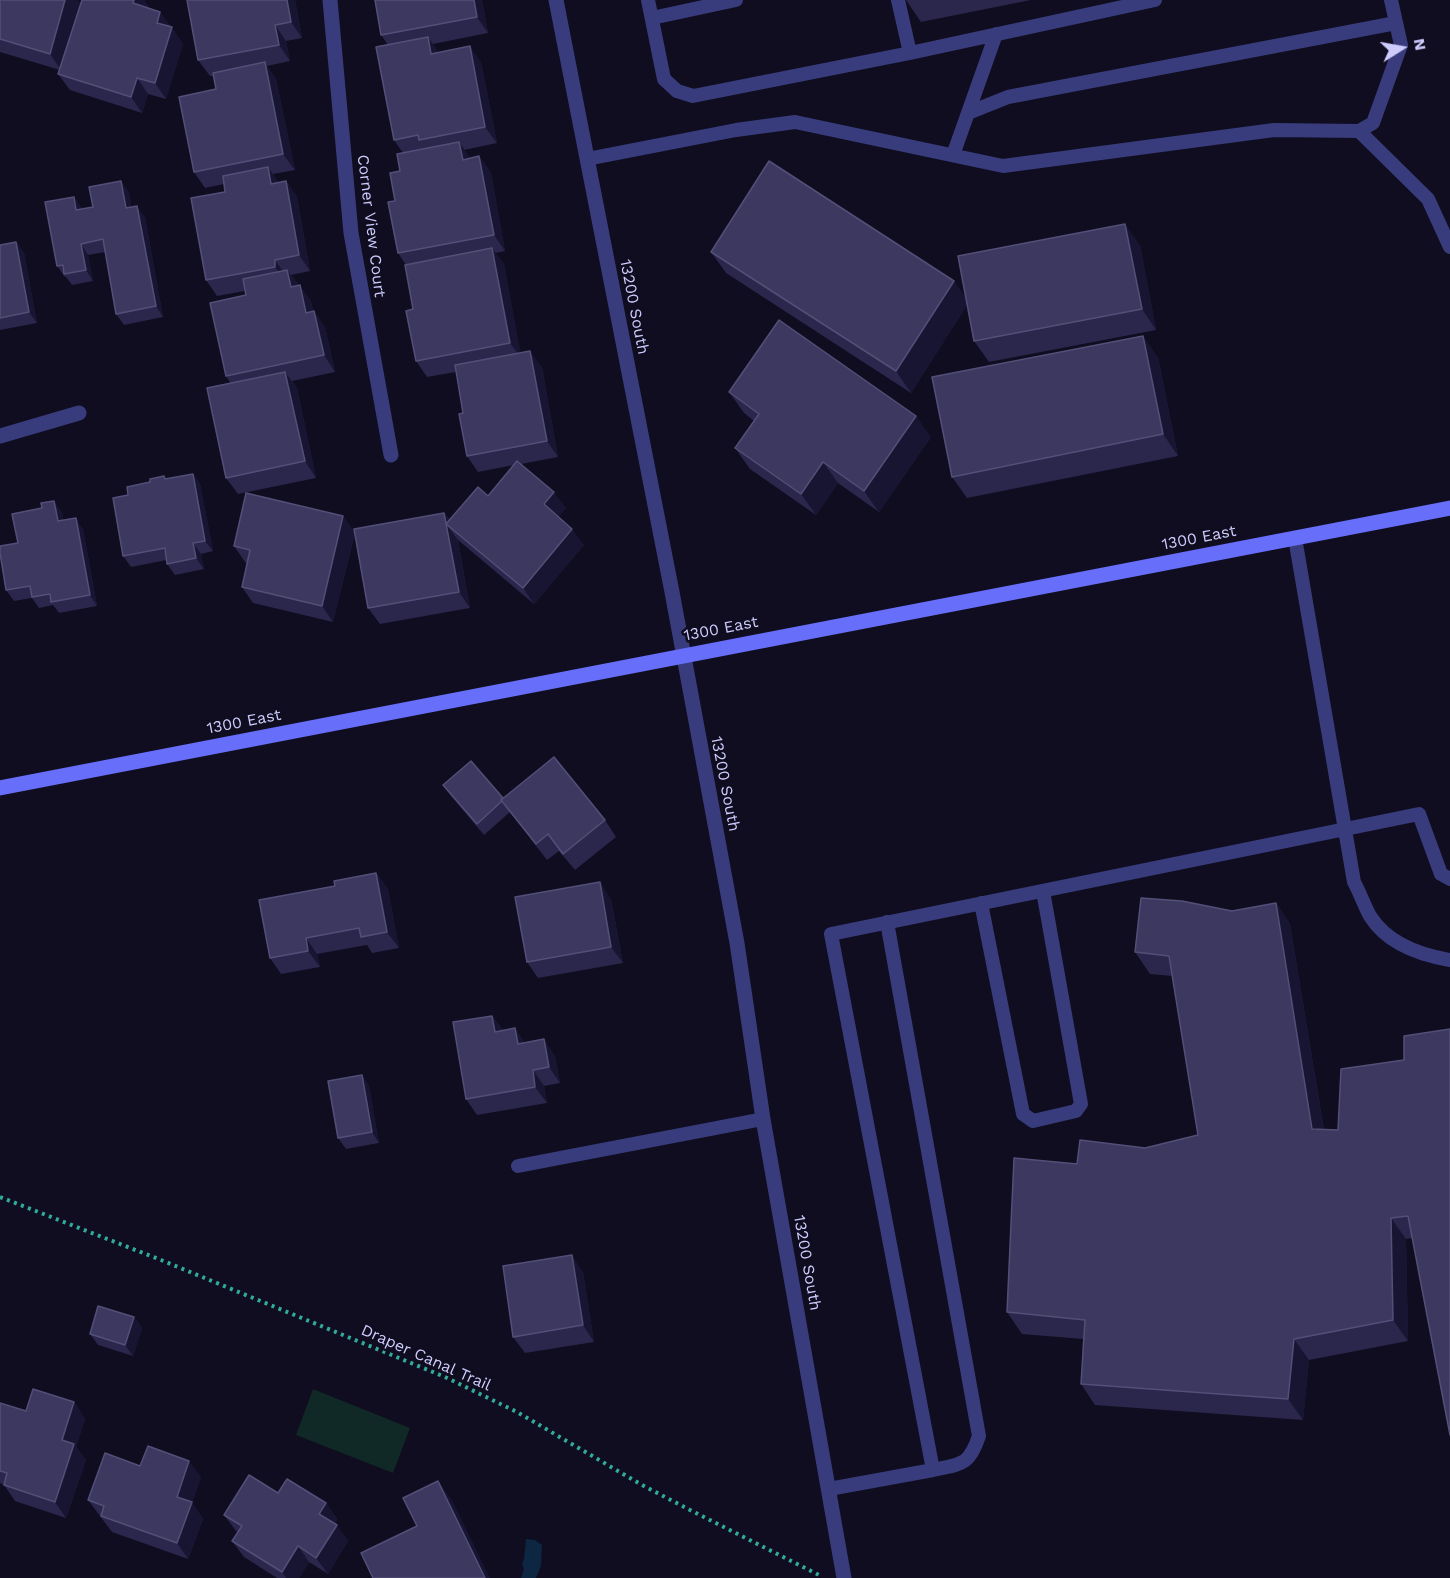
<!DOCTYPE html>
<html>
<head>
<meta charset="utf-8">
<style>
	body { margin:0 }
	#map { position:relative; width:1450px; height:1578px; overflow:hidden; background:#0f0d1f; font-family:"Work Sans",sans-serif }
	canvas { display:block }
	.north { position:absolute; left:1372px; top:18px; width:60px; height:60px; -webkit-text-stroke:4px #0f0d1f; paint-order:stroke; rotate:79deg; font-size:16px; font-weight:700; line-height:24px; text-align:center; color:#ceccfd }
	.north::after { content:''; display:block; margin:auto; width:21px; height:27px; background:#ceccfd; clip-path:polygon(50% 0,100% 100%,50% 72%,0 100%) }
</style>
</head>
<body>
<div id="map">
<canvas width="1450" height="1578"></canvas>
<div class="north">N</div>
</div>
<script>
const ctx = document.querySelector('canvas').getContext('2d');
ctx.lineJoin = 'round';
function fillPath(path, color) {
  ctx.fillStyle = color;
  ctx.fill(path, 'evenodd');
}
function stroke(path, color, width, dash) {
  ctx.strokeStyle = color;
  ctx.lineWidth = width;
  ctx.lineCap = dash ? 'butt' : 'round';
  ctx.setLineDash(dash || []);
  ctx.stroke(path);
}
function drawText(font, color, halo, rows, align = 'center') {
  ctx.font = font + ' "Work Sans",sans-serif';
  ctx.lineWidth = 5;
  ctx.setLineDash([]);
  ctx.textBaseline = 'middle';
  ctx.strokeStyle = halo;
  ctx.fillStyle = color;
  for (const [text, x, y, turn = 0] of rows) {
    ctx.save();
    ctx.translate(x, y);
    ctx.rotate((+turn || 0) * Math.PI / 180);
    ctx.textAlign = isNaN(turn) ? turn : align;
    if (halo) ctx.strokeText(text, 0, 0);
    ctx.fillText(text, 0, 0);
    ctx.restore();
  }
}
fillPath(new Path2D(`
	M313,1389L410,1428L393,1473L296,1435Z`), '#102826');
fillPath(new Path2D(`
	M526,1539L535,1540L542,1545L541,1566L536,1578H521L524,1569L522,1564L524,1559Z`), '#0d2642');
stroke(new Path2D(`
	M0,1197L161,1260L445,1377L517,1412L642,1485L690,1510L821,1576`), '#31ac9b', 4, [3, 4.5]);
stroke(new Path2D(`
	M648,0L664,79L677,91L693,96L910,53L898,0
	M652,18L736,0
	M910,53L1155,0
	M968,113L1008,97L1396,23
	M1359,131L1428,199L1450,247
	M953,155L996,34
	M587,159L736,130L795,122L1003,166L1274,130L1359,131L1373,123L1401,45L1391,0
	M1295,538L1354,882C1360,893 1364,905 1370,916C1387,943 1420,955 1450,960
	M981,903L1023,1114L1033,1121L1076,1111L1081,1104L1043,891
	M887,922L979,1436C969,1466 961,1464 933,1470L831,934L1419,814L1441,874L1450,879
	M518,1166L763,1119
	M829,1489L933,1470`), '#393c7c', 14);
stroke(new Path2D(`
	M330,0L351,233L391,455
	M0,436L79,413`), '#393c7c', 15);
stroke(new Path2D(`
	M556,0L672,592L737,943L763,1119L844,1578`), '#393c7c', 15);
stroke(new Path2D(`
	M0,788L1450,508`), '#676efa', 15);
fillPath(new Path2D(`
	M0,0L80,3L75,23L82,0H144L149,7L148,8L160,12L183,44L166,99L148,94L142,113L70,90L58,74L60,70L0,52Z
	M295,0L302,38L286,41L290,61L267,66L276,79L295,170L273,174L278,183L286,181L297,197L310,271L291,275L311,301L313,311L325,327L335,372L292,381L297,388L316,478L238,494L226,478L231,384L226,376L246,295L245,291L217,296L206,280L225,192L224,184L205,188L194,172L216,89L213,76H210L198,60Z
	M375,0H482L488,33L433,44L438,52L481,62L497,143L464,150L470,158L479,156L491,173L505,251L495,253L504,264L520,353L542,367L558,457L521,464L566,508L558,517L584,545L534,604L458,540L470,608L380,624L368,608L355,533L333,622L253,603L242,587L247,563L245,562L234,546L343,516L354,532L444,513L450,520L488,496L514,465L478,472L467,456L463,413L456,372L427,377L416,361L413,309L406,265L398,253L395,201L403,153L394,140L388,45L381,35Z
	M906,0H1031L921,22Z
	M129,192L131,207L145,217L163,317L124,325L116,314L105,252L88,255L93,281L72,285L66,277H65L57,266L74,197L82,209L93,207Z
	M16,242L24,253L37,323L0,330V245Z
	M1140,245L1156,330L989,362L974,341L967,305L911,393L726,273L711,252L966,298Z
	M1158,357L1178,456L967,498L952,477Z
	M729,392L931,437L879,512L838,483L816,515L750,469L735,448L754,421L744,413Z
	M193,474L200,484L213,551L201,554L204,569L175,575L167,564V560L131,567L123,556L128,495L150,482Z
	M62,512L63,520L83,529L97,606L59,613L53,605L39,608L32,598L14,601L6,590L18,543Z
	M443,785L605,820L616,837L575,870L559,851L547,860L510,812L484,835L451,796Z
	M376,873L388,889L399,948L372,953L367,945L317,954L320,967L281,974L270,958L335,886Z
	M611,899L623,963L538,978L527,962Z
	M1276,903L1290,924L1324,1130H1338L1404,1060L1412,1238L1406,1239L1408,1341L1309,1360L1303,1420L1095,1405L1081,1384L1083,1339L1022,1334L1007,1312L1077,1164L1198,1135L1172,976L1150,974L1135,952L1232,911Z
	M492,1016L503,1030L525,1043L555,1056L560,1083L544,1086L547,1103L477,1115L466,1099Z
	M362,1075L369,1086L379,1143L346,1149L338,1138Z
	M583,1272L594,1342L525,1353L513,1337Z
	M134,1317L142,1328L133,1356L98,1345L90,1334Z
	M74,1402L85,1419L76,1447L86,1460L66,1518L15,1501L4,1485L0,1483V1403L26,1411Z
	M140,1466L201,1477L192,1503L203,1519L188,1559L112,1532L88,1500Z
	M278,1493L326,1503L337,1519L335,1523L348,1541L328,1574L309,1562L299,1578H277L244,1557L232,1541L238,1532L236,1531L224,1515Z`), '#2a264c');
fillPath(new Path2D(`
	M65,0H78L80,3L61,70L50,54Z
	M134,0H144L149,7L144,19L133,3Z
	M287,0H295L302,38L291,22Z
	M474,0H482L488,33L477,17Z
	M160,12L172,28L157,23Z
	M275,25L286,41L290,61L279,45Z
	M172,27L183,44L166,99L155,83Z
	M428,37L439,53L431,54Z
	M470,46L481,62L497,143L485,127Z
	M265,62L276,79L295,170L283,154Z
	M137,78L148,94L142,113L131,97Z
	M459,142L471,159L463,160Z
	M479,156L491,173L505,251L494,235Z
	M268,167L279,183L271,184Z
	M121,181L129,192L133,219L126,208Z
	M286,181L297,197L310,271L299,255Z
	M74,197L82,208L84,221L76,210Z
	M137,206L145,217L163,317L156,306Z
	M1125,224L1140,245L1156,330L1142,309Z
	M16,242L24,253L37,323L29,312Z
	M81,244L88,255L93,281L86,270Z
	M492,248L504,264L522,359L510,343Z
	M275,260L286,276L287,283L275,267Z
	M287,270L299,286L291,287Z
	M954,281L969,302L911,393L896,371Z
	M300,285L311,301L317,329L306,313Z
	M314,311L325,327L335,372L324,355Z
	M1143,336L1158,357L1178,456L1163,434Z
	M530,351L542,367L558,457L547,441Z
	M285,372L297,388L316,478L305,461Z
	M916,416L931,437L879,512L864,491Z
	M823,462L838,483L816,515L801,494Z
	M193,474L200,484L213,551L205,541Z
	M554,492L566,508L555,521L544,504Z
	M54,501L62,512L66,532L58,521Z
	M444,513L456,529L446,524L458,540L470,608L459,592Z
	M343,516L355,532L333,622L322,606Z
	M76,518L83,529L97,606L90,595Z
	M572,529L584,545L534,604L523,588Z
	M193,543L201,554L204,569L196,558Z
	M376,873L388,889L399,948L387,932Z
	M600,882L611,899L623,963L611,947Z
	M1276,903L1290,924L1327,1150L1312,1129Z
	M306,938L317,954L320,967L308,951Z
	M492,1016L504,1032H495Z
	M515,1028L526,1044H518Z
	M544,1039L555,1056L560,1083L549,1067Z
	M533,1070L544,1086L547,1103L535,1087Z
	M362,1075L369,1086L379,1143L372,1132Z
	M1391,1218L1406,1239L1408,1341L1393,1320Z
	M572,1255L583,1272L594,1342L583,1325Z
	M134,1317L142,1328L133,1356L125,1345Z
	M1294,1339L1309,1360L1303,1420L1288,1399Z
	M74,1402L85,1419L76,1447L86,1460L66,1518L55,1502L62,1440Z
	M189,1461L201,1477L192,1503L203,1519L188,1559L177,1543V1497Z
	M438,1481L453,1502L490,1578H485Z
	M326,1503L337,1519L331,1530L319,1514Z
	M337,1525L348,1541L328,1574L316,1558Z
	M298,1546L309,1562L299,1578H286L282,1572Z`), '#181532');
const building = new Path2D(`
	M0,0H65L50,54L0,39Z
	M82,0H134L133,3L160,12L157,23L172,27L155,83L137,78L131,97L58,74Z
	M187,0H287L291,22L275,25L279,45L198,60Z
	M375,0H474L477,17L381,35Z
	M428,37L431,54L470,46L485,127L419,140L418,135L394,140L376,47Z
	M265,62L283,154L194,172L179,97L216,89L213,73Z
	M459,142L463,160L479,156L494,235L398,253L388,202L395,201L390,173L400,171L397,154Z
	M769,161L954,281L896,371L711,252Z
	M268,167L271,184L286,181L299,255L275,260V267L206,280L191,198L225,192L223,176Z
	M121,181L126,208L137,206L156,306L116,314L103,239L81,244L86,270L64,274L63,265L57,266L45,202L74,197L76,210L93,207L89,187Z
	M1125,224L1142,309L974,341L958,256Z
	M16,242L29,312L0,318V245Z
	M492,248L510,343L416,361L406,311L413,309L405,265Z
	M287,270L291,287L300,285L306,313L314,311L324,355L226,376L210,303L246,295L243,279Z
	M779,320L916,416L864,491L823,462L801,494L735,448L759,414L729,392Z
	M1143,336L1163,434L952,477L932,377Z
	M530,351L547,441L467,456L459,414L463,413L455,365Z
	M285,372L305,461L226,478L207,388Z
	M517,461L554,492L544,504L572,529L523,588L446,524L478,487L488,496Z
	M193,474L205,541L193,543L196,558L167,564L165,548L123,556L113,498L128,495L127,487L150,482V479L164,476L165,479Z
	M246,493L343,516L322,606L242,587L250,550L234,546Z
	M54,501L58,521L76,518L90,595L51,602L50,594L32,597L30,586L6,590L0,553V546L18,543L12,514L42,508L41,503Z
	M444,513L459,592L368,608L354,529Z
	M554,757L605,820L563,854L548,834L536,844L501,800Z
	M471,761L503,798L501,800L502,801L477,824L443,785Z
	M376,873L387,932L361,937L359,928L306,938L308,951L270,958L259,900L335,886L334,881Z
	M600,882L611,947L527,962L515,897Z
	M1141,898L1182,901L1232,911L1276,903L1312,1129L1338,1130L1341,1069L1404,1060V1036L1450,1029V1435L1408,1216L1391,1218L1393,1320L1294,1339L1288,1399L1081,1384L1085,1320L1007,1312L1014,1158L1077,1164L1080,1140L1145,1148L1198,1135L1169,956L1135,952Z
	M492,1016L495,1032L515,1028L518,1044L544,1039L549,1067L533,1070L535,1087L466,1099L453,1022Z
	M362,1075L372,1132L338,1138L328,1081Z
	M572,1255L583,1325L513,1337L503,1266Z
	M98,1306L134,1317L125,1345L90,1334Z
	M33,1389L74,1402L62,1440L74,1444L55,1502L4,1485L7,1473L0,1471V1403L26,1411Z
	M148,1446L189,1461L177,1497L192,1502L177,1543L101,1516L104,1506L88,1500L105,1453L140,1466Z
	M249,1475L278,1493L287,1479L326,1503L319,1514L337,1525L316,1558L298,1546L282,1572L232,1541L242,1526L224,1515Z
	M438,1481L485,1578H373L361,1553L417,1526L403,1498Z`);
fillPath(building, '#3c385f');
stroke(building, '#534f78', 1.5);
drawText('16px', '#ceccfd', '#0f0d1f', [
	["Corner View Court",371,226,83],
	["13200 South",634,307,79],
	["1300 East",1199,538,-11],
	["1300 East",721,629,-11],
	["1300 East",244,722,-11],
	["13200 South",725,784,79],
	["13200 South",807,1263,80],
	["Draper Canal Trail",426,1358,24]
]);
</script>
</body>
</html>
